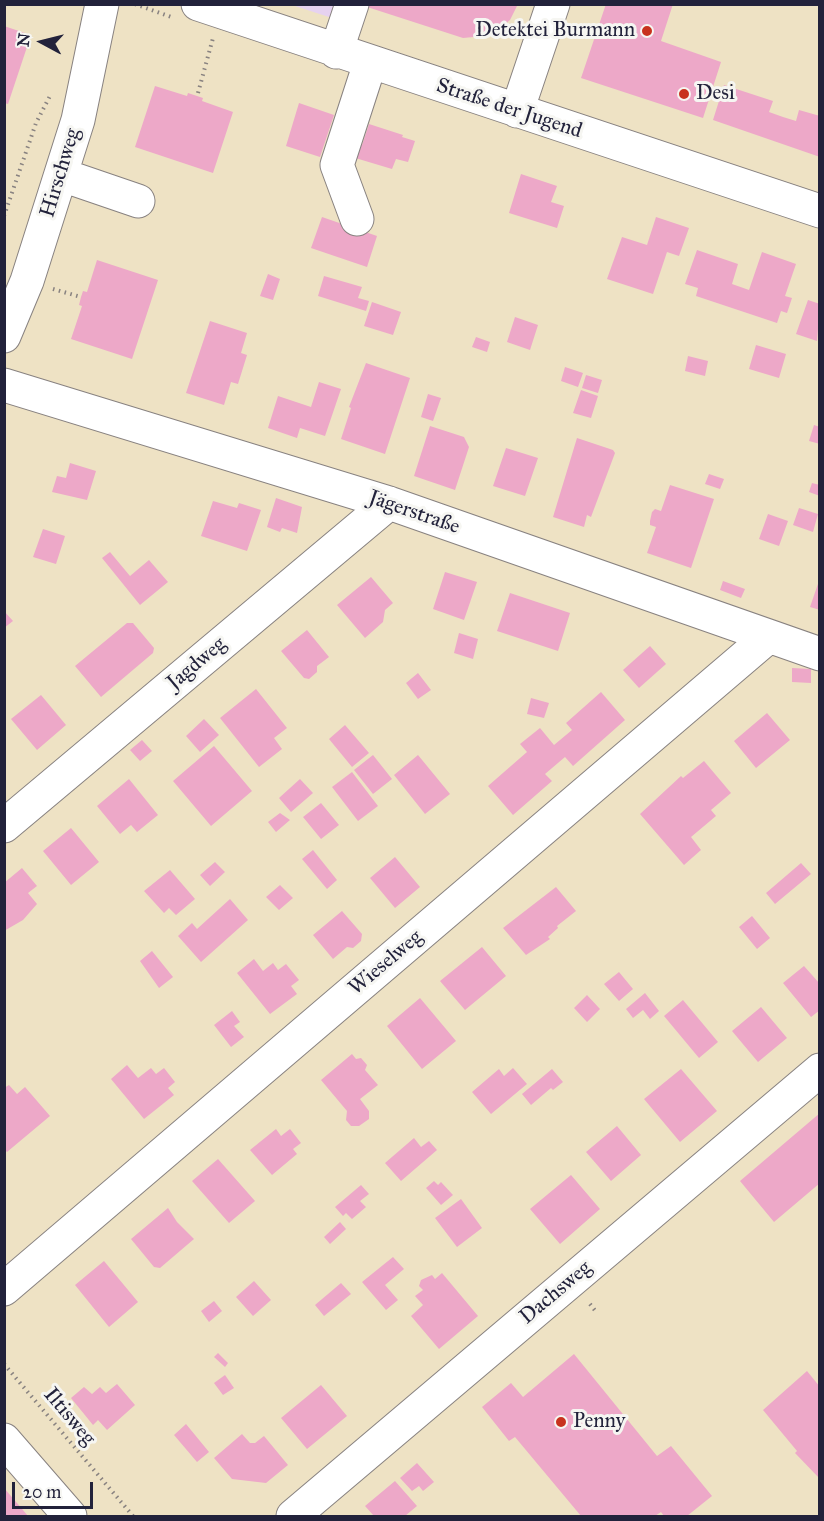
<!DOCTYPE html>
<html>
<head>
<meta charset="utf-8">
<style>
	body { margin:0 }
	#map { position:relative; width:824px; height:1521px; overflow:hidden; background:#eee2c4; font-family:"IM FELL Great Primer",serif }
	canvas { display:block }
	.frame { position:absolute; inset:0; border:6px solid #22223b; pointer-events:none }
	.north { position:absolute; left:12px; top:12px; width:60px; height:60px; -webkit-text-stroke:4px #f6f6f2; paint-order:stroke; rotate:277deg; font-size:16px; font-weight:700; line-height:24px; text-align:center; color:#22223b }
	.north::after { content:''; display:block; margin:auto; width:21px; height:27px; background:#22223b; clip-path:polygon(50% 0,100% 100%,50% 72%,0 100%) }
	.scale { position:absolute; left:12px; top:1482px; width:81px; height:27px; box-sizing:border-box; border:3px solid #22223b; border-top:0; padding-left:8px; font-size:18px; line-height:21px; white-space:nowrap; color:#22223b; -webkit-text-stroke:4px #f6f6f2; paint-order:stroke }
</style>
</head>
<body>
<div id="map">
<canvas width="824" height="1521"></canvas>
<div class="frame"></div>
<div class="north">N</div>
<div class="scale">20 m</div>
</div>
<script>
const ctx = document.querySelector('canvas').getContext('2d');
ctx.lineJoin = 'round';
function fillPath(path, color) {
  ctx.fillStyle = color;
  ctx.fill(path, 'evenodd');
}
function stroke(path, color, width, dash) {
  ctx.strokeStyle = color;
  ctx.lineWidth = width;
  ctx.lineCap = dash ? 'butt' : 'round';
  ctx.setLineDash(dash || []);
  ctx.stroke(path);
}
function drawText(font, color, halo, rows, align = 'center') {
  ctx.font = font + ' "IM FELL Great Primer",serif';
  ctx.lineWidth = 6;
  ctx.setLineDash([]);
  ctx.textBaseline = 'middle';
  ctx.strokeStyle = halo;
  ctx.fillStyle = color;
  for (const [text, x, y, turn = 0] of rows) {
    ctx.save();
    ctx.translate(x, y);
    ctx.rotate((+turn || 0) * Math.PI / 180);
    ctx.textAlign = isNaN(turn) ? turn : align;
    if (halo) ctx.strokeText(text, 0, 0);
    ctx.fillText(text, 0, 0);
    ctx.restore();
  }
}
fillPath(new Path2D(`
	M292,5H340L335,19Z`), '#e6d2f0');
fillPath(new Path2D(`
	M518,4L510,20L498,30L484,36L463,38L361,5Z
	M606,4H673L661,41L721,62L703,118L581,78Z
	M4,26L31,35L8,104L4,103Z
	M724,85L773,101L769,112L783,117L796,121L799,110L820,116V157L713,120Z
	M155,86L187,96L188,93L203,98L202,101L233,112L213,173L135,147Z
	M299,103L334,115L320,157L286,146Z
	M369,124L403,135L402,137L415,141L408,162L396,159L392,169L352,157L356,143L362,145Z
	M521,174L557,186L551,202L564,206L557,228L509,213Z
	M322,217L377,236L367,267L311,248Z
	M656,217L689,228L679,256L667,252L653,294L607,279L622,237L647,245Z
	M697,250L738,264L732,284L749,290L762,252L796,264L785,296L792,298L787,313L781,311L777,323L696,296L698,288L685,284Z
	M97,260L158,280L132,359L71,339L82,306L79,305L81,297L83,291L87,292Z
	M268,274L280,279L273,300L260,296Z
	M324,276L362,287L358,298L369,301L366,311L318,296Z
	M808,300L820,304L817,341L796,334Z
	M372,302L401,312L393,335L364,326Z
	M515,317L538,325L530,350L507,342Z
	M210,321L247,333L241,353L247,355L238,384L231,382L224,405L186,393Z
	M476,337L490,342L487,352L472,347Z
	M756,345L786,354L779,378L749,369Z
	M688,356L708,361L705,376L685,371Z
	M366,363L410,378L385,454L341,439L351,408L349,407Z
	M565,367L583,373L578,387L561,381Z
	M586,375L602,380L598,393L582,388Z
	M319,382L341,389L325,436L300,428L297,438L268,428L278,396L311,407Z
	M581,390L598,396L591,418L573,413Z
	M428,394L441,398L433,421L421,417Z
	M814,425L820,427V444L809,441Z
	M430,426L464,437L469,447L455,490L414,476Z
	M577,438L613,450L615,453L591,517L587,515L584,527L553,517Z
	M506,448L538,458L525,496L493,486Z
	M70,463L96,471L87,500L52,492L57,476L66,478Z
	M709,474L724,479L720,489L705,484Z
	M812,483L820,485V496L809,492Z
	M670,485L714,499L691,568L647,553L656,527L650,525V521L652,512L655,509L661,511Z
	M276,498L302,507L297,533L282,528L280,532L267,527Z
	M213,501L237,508L239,503L261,510L247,551L201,536Z
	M799,508L818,514L813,532L793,525Z
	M768,514L788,521L779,546L759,539Z
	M43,529L65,536L56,564L33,557Z
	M110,552L130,576L149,560L168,582L140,605L102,558Z
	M445,572L477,582L464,620L433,609Z
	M371,577L393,603L385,610L383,622L365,638L337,605Z
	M820,578V610L810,607Z
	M723,581L745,589L741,598L720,590Z
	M510,593L570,613L558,651L497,631Z
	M4,611L13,621L4,628Z
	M127,623H133L154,648L153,653L101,697L75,666Z
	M307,630L329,657L317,666V672L309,679L304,678L281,651Z
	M459,633L478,639L473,659L454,653Z
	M650,646L666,664L639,688L623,670Z
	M792,668L811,669V683L792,682Z
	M418,673L431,690L418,699L406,683Z
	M256,689L287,728L274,738L282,749L259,767L220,718Z
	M601,692L625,720L573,766L565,757L545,774L552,781L513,815L488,786L527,752L520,744L540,728L554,745L572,730L566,723Z
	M41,695L66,725L37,750L11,719Z
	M531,698L549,703L544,718L527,714Z
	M767,713L790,740L756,768L734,741Z
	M204,719L219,735L200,752L186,736Z
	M345,725L369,753L352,767L329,739Z
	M142,740L152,751L140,761L130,750Z
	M214,746L252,791L211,826L173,781Z
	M373,755L392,779L373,794L354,770Z
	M418,755L450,794L425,814L394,775Z
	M704,761L731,793L711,810L716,816L691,837L701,850L684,865L640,814L681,776L683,778Z
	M352,772L378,806L358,821L332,787Z
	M129,779L158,815L137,832L131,825L120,834L97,806Z
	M300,779L313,793L291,812L279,798Z
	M321,803L339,825L321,839L303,817Z
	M280,813L290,820L276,832L268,822Z
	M71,828L99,862L71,885L43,851Z
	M313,850L337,880L327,889L302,859Z
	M395,857L420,887L395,908L370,878Z
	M215,862L225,872L210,886L200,875Z
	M801,863L811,874L775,904L766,893Z
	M22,868L37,886L28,893L37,904L23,920L4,931V883Z
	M170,870L195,899L176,915L169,908L164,913L144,891Z
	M280,885L293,898L279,910L266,897Z
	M556,887L576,911L557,926L558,928L548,937L550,939L526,955L503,928Z
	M230,899L248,920L201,962L178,936L192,923L197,929Z
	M342,911L362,934L361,941L353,948L347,947L333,959L313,935Z
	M752,916L770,938L757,949L739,927Z
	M482,947L506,976L465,1010L440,981Z
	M152,951L173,977L159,988L140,961Z
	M254,959L263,971L273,963L278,970L286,964L299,980L291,986L297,994L270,1014L237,973Z
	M804,966L820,984V1010L811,1017L783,983Z
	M619,972L633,989L619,1001L604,984Z
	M645,993L659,1011L650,1019L643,1010L633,1018L626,1009Z
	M587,995L600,1009L587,1022L574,1008Z
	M420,998L456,1041L422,1069L387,1026Z
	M683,1000L718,1042L699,1058L664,1016Z
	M761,1007L787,1038L758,1062L732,1031Z
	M232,1011L240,1022L234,1026L244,1037L231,1047L214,1025Z
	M352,1054L356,1059L361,1058L367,1065L365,1070L378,1085L360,1099L369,1111V1119L359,1126H351L346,1120L347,1111L321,1080Z
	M127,1065L138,1078L151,1068L156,1074L164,1068L175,1082L168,1088L174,1095L144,1119L111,1079Z
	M513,1068L527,1084L491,1114L472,1092L499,1069L504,1076Z
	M552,1069L563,1082L553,1090L551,1088L531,1105L522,1094Z
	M681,1069L717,1111L680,1142L644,1099Z
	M9,1085L17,1094L25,1087L50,1116L7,1152L4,1149V1088Z
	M820,1113V1183L774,1222L740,1181Z
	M617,1126L641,1155L611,1181L586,1152Z
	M276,1129L281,1136L290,1129L301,1143L293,1149L297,1154L272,1175L250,1150Z
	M414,1138L421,1147L429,1141L437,1150L401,1181L385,1163Z
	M218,1159L255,1201L229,1223L192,1181Z
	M571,1175L600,1209L560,1244L530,1209Z
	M434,1181L438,1185L441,1182L453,1195L441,1205L426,1188Z
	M361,1185L369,1194L360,1201L366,1207L352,1219L346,1213L343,1216L335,1207Z
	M461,1199L482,1228L457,1247L435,1218Z
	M168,1208L177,1222L194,1239L160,1268L154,1267L131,1239Z
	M340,1222L346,1229L330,1244L324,1237Z
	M393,1257L404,1269L385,1285L398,1300L386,1310L362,1282Z
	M104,1261L138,1302L109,1327L75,1285Z
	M442,1273L478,1316L439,1349L411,1316L423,1305L415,1296L423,1290L419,1286L421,1280L432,1275L435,1279Z
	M254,1281L271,1300L253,1316L236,1297Z
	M341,1283L351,1294L324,1316L315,1305Z
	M214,1301L222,1311L209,1322L201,1311Z
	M218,1353L228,1363L225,1367L214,1357Z
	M574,1354L657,1456L671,1446L712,1496L687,1516H664L661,1512L655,1516H581L515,1437L509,1441L482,1407L511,1383L523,1397Z
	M807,1371L820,1387V1479L795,1453L797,1451L763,1410Z
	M225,1375L234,1388L223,1395L214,1383Z
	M117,1384L135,1405L107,1430L98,1420L93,1425L71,1398L84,1387L92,1394L100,1387L106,1393Z
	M321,1385L347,1416L307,1449L281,1418Z
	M186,1424L209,1452L197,1462L174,1435Z
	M242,1434L250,1443H255L264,1436L288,1465L266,1483L232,1479L214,1458Z
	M417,1463L434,1482L423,1491L419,1486L412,1491L400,1478Z
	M395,1481L417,1506L405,1516H374L365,1506Z
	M4,1488L17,1503L28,1516H4Z`), '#eda8c8');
const minor = new Path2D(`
	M198,4L820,211
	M336,52L352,4
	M517,111L553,4
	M62,175L138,201
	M357,219L337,165L370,63
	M4,336L27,281L78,120L102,4
	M4,385L389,503L820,654
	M4,826L389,503
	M4,1289L768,637
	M4,1440L70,1516
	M293,1516L820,1070`);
stroke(minor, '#888280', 35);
stroke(new Path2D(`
	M135,4L171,17
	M198,93L213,38
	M4,216L36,123L51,94
	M53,289L81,297
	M590,1304L597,1313
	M4,1364L133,1516`), '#888280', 4, [1.5, 4.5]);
stroke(minor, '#fff', 33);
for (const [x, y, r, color] of [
	[647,31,6,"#c8321e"],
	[684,94,6,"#c8321e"],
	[561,1422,6,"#c8321e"]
]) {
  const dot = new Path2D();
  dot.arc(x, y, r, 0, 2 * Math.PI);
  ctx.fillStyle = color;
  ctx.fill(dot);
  stroke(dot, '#f6f6f2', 2);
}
drawText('21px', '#22223b', '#f6f6f2', [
	["Detektei Burmann",635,31,"right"],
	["Desi",696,94],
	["Penny",573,1422]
], 'left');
drawText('21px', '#22223b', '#f6f6f2', [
	["Straße der Jugend",509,109,18],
	["Hirschweg",61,173,-73],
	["Jägerstraße",414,513,19],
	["Jagdweg",197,664,-40],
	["Wieselweg",386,963,-40],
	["Dachsweg",556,1293,-40],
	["Iltisweg",69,1417,50]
]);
</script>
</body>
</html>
